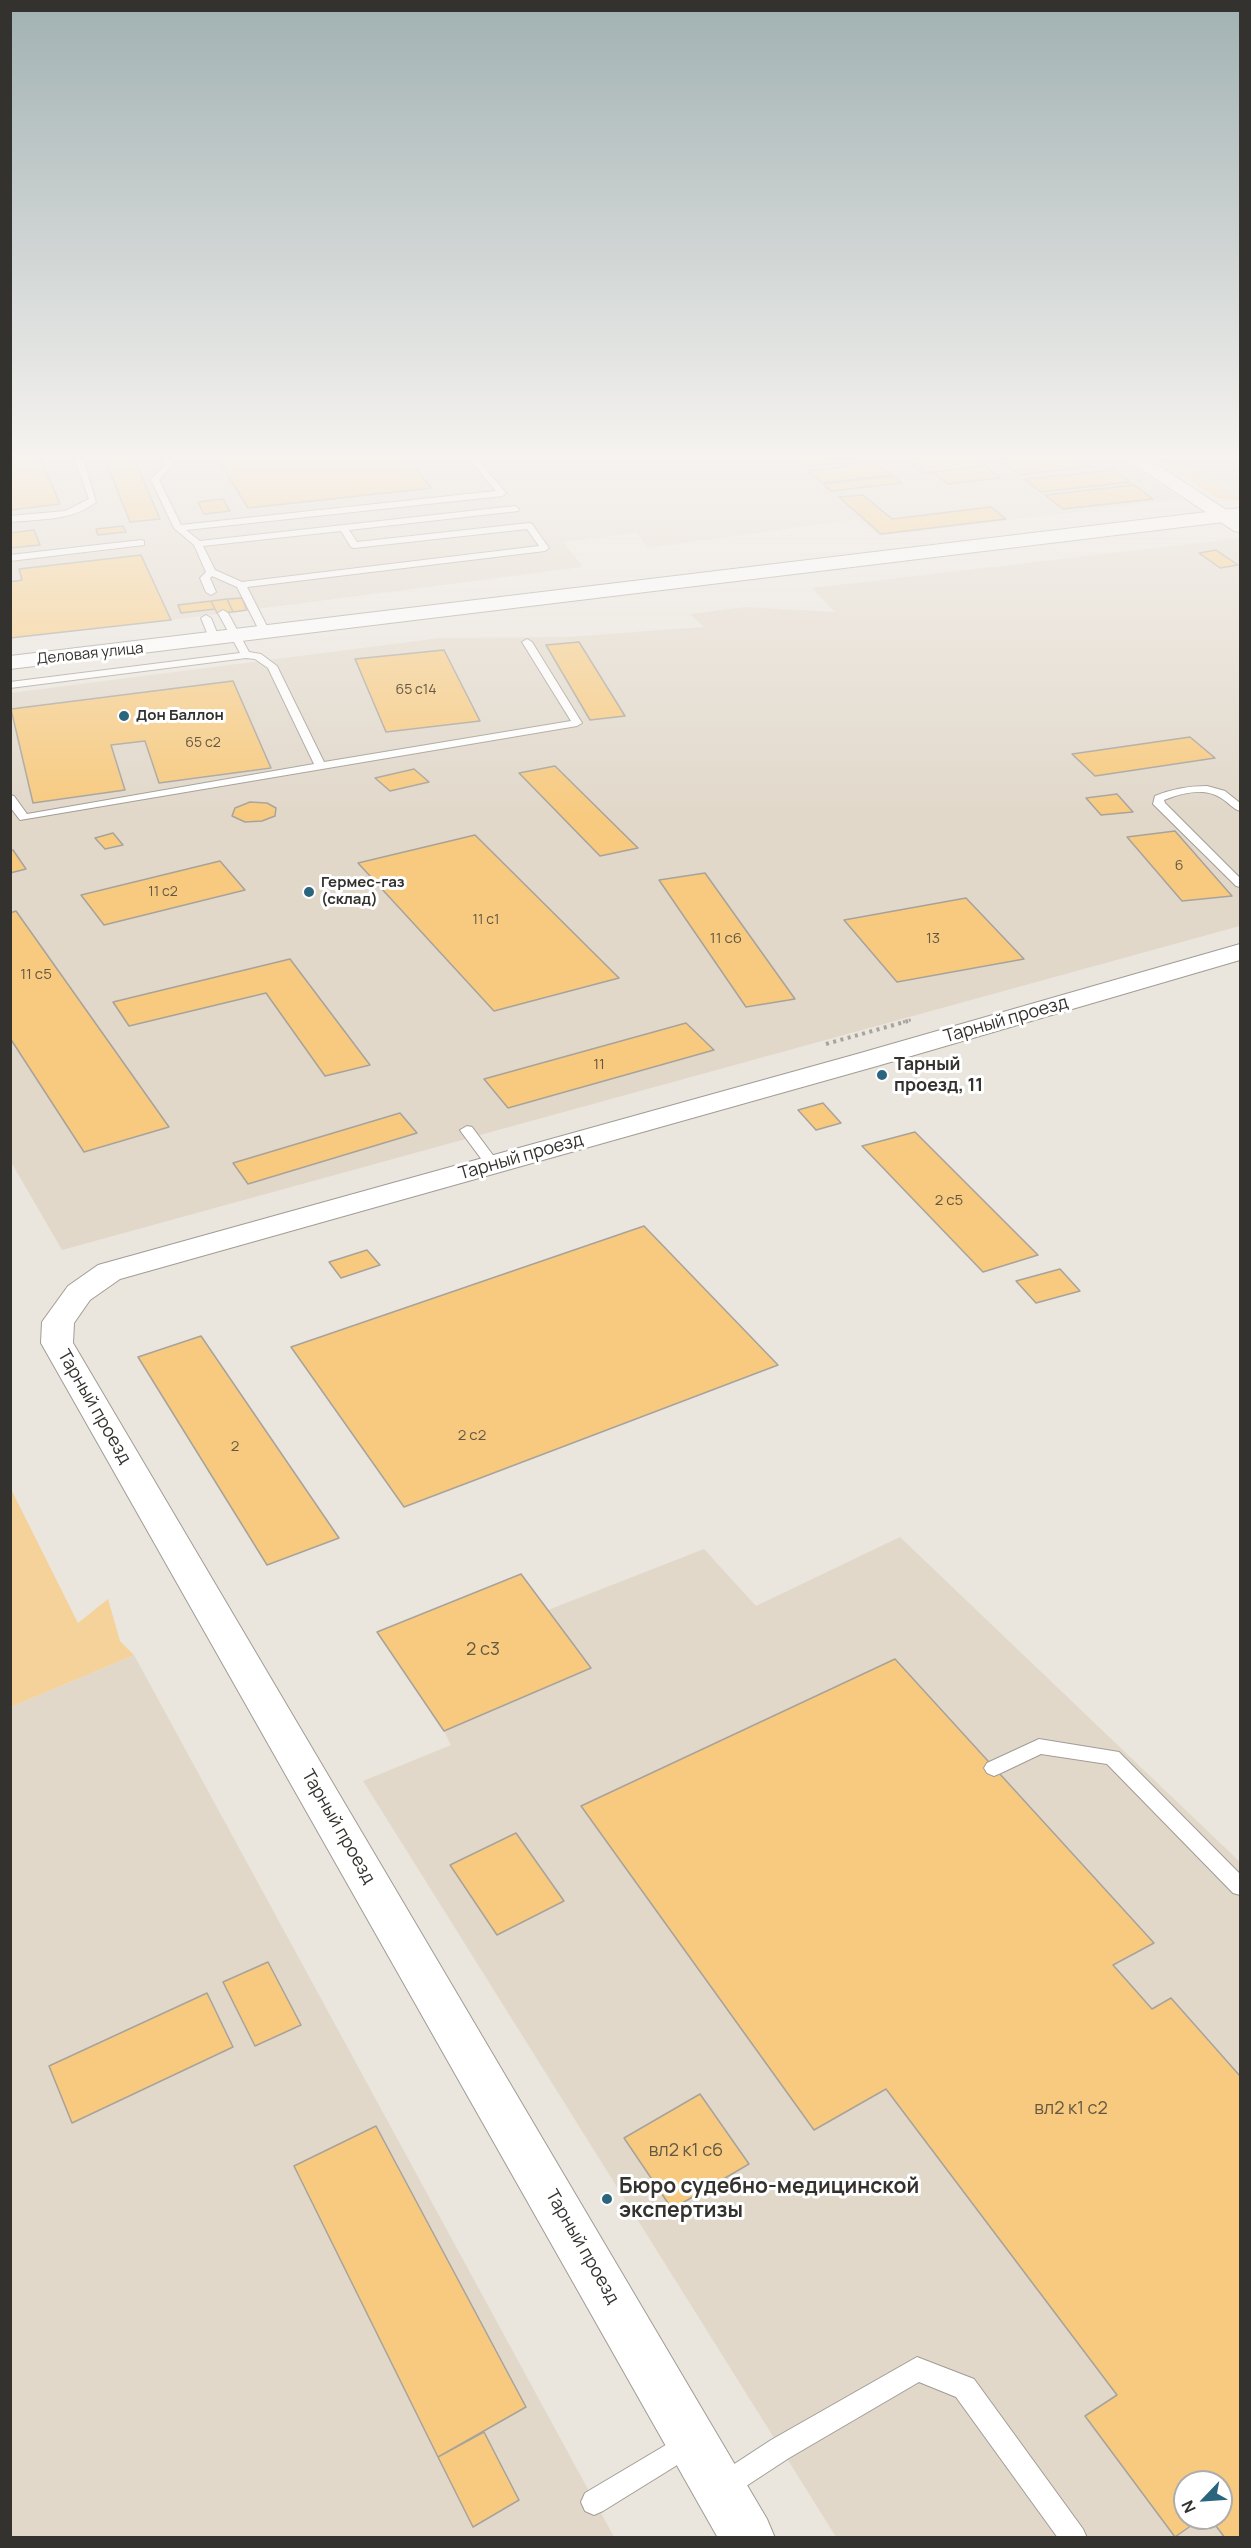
<!DOCTYPE html>
<html>
<head>
<meta charset="utf-8">
<style>
	body { margin:0 }
	#map { position:relative; width:1251px; height:2548px; overflow:hidden; background:#eae5dd; font-family:Manrope,sans-serif }
	canvas { display:block }
	.frame { position:absolute; inset:0; border:12px solid #34322f; pointer-events:none }
	.north { position:absolute; left:1173px; top:2470px; width:60px; height:60px; box-sizing:border-box; background:#fff; border:2px solid #aeadac; border-radius:50%; rotate:245deg; font-size:16px; font-weight:700; line-height:24px; text-align:center; color:#34322f }
	.north::after { content:''; display:block; margin:auto; width:21px; height:27px; background:#2a647d; clip-path:polygon(50% 0,100% 100%,50% 72%,0 100%) }
</style>
</head>
<body>
<div id="map">
<canvas width="1251" height="2548"></canvas>
<div class="frame"></div>
<div class="north">N</div>
</div>
<script>
const ctx = document.querySelector('canvas').getContext('2d');
ctx.lineJoin = 'round';
function fillPath(path, color) {
  ctx.fillStyle = color;
  ctx.fill(path, 'evenodd');
}
function stroke(path, color, width, dash) {
  ctx.strokeStyle = color;
  ctx.lineWidth = width;
  ctx.lineCap = dash ? 'butt' : 'round';
  ctx.setLineDash(dash || []);
  ctx.stroke(path);
}
function drawText(font, color, halo, rows, align = 'center') {
  ctx.font = font + ' Manrope,sans-serif';
  ctx.lineWidth = 6;
  ctx.setLineDash([]);
  ctx.textBaseline = 'middle';
  ctx.strokeStyle = halo;
  ctx.fillStyle = color;
  for (const [text, x, y, turn = 0] of rows) {
    ctx.save();
    ctx.translate(x, y);
    ctx.rotate((+turn || 0) * Math.PI / 180);
    ctx.textAlign = isNaN(turn) ? turn : align;
    if (halo) ctx.strokeText(text, 0, 0);
    ctx.fillText(text, 0, 0);
    ctx.restore();
  }
}
fillPath(new Path2D(`
	M10,459H1122L1182,499L879,536L858,519L648,548L636,533L563,542L583,567L171,620L11,638Z
	M1165,459H1240V500H1235Z
	M1240,538V926L62,1250L11,1162L10,693L440,638L567,637L704,627L690,614L746,607L835,612L812,588Z
	M900,1537L1240,1862V2537H836L363,1781L451,1745L444,1731L590,1668L548,1610L704,1549L756,1606ZM1185,2482H1221V2518H1185Z
	M134,1655L614,2537L11,2538V1707Z`), '#e1d8ca');
fillPath(new Path2D(`
	M1157,459H1176L1232,496L1240,495V501L1216,498Z
	M10,1487L78,1623L108,1599L120,1641L134,1655L11,1707Z`), '#f5d29a');
const building = new Path2D(`
	M10,459H41L60,504L10,510Z
	M105,459H134L160,519L130,522Z
	M218,459H408L431,488L248,508Z
	M793,459H870L871,460L804,467Z
	M907,459H975L985,466L924,473Z
	M997,459H1078L1090,466L1020,475Z
	M875,463L891,475L823,483L808,471Z
	M985,466L1000,478L947,484L933,472Z
	M1113,470L1130,482L1041,492L1024,479Z
	M893,476L901,483L831,491L823,484Z
	M1134,485L1153,499L1063,509L1045,495Z
	M863,495L892,519L991,507L1006,519L881,534L839,497Z
	M223,499L230,511L204,514L198,502Z
	M123,526L126,532L98,535L96,529Z
	M34,530L40,545L10,548V533Z
	M1216,550L1238,565L1220,568L1199,553Z
	M141,555L171,620L10,638V582L22,580L19,569Z
	M242,598L247,610L233,612L227,599Z
	M227,599L233,612L217,613L211,601Z
	M211,601L215,609L181,613L178,605Z
	M579,642L625,716L590,720L546,645Z
	M444,650L480,721L386,732L355,659Z
	M233,681L271,768L159,783L145,741L111,745L125,790L33,803L11,709Z
	M1190,737L1215,758L1095,776L1072,754Z
	M555,766L638,848L600,856L519,773Z
	M414,769L429,782L390,791L375,778Z
	M1117,794L1133,812L1101,815L1086,798Z
	M250,802L267,803L276,808L275,816L262,821L245,822L232,816L235,808Z
	M1175,831L1232,896L1182,901L1127,837Z
	M113,833L123,845L105,849L95,838Z
	M475,835L619,978L494,1011L358,863Z
	M10,850H13L26,869L10,873Z
	M220,861L245,890L104,925L81,895Z
	M705,873L795,999L746,1007L659,880Z
	M966,898L1024,959L897,982L844,920Z
	M16,911L169,1127L84,1152L10,1038V913Z
	M290,959L370,1065L325,1076L266,993L129,1026L113,1002Z
	M686,1023L714,1050L508,1108L484,1079Z
	M823,1103L841,1123L816,1130L798,1110Z
	M400,1113L417,1133L248,1184L233,1163Z
	M915,1132L1038,1255L983,1272L862,1146Z
	M644,1226L778,1365L404,1507L291,1347Z
	M367,1250L380,1265L341,1278L329,1262Z
	M1060,1269L1080,1291L1036,1303L1016,1281Z
	M201,1336L339,1538L267,1565L138,1357Z
	M521,1574L591,1668L444,1731L377,1632Z
	M895,1659L1154,1943L1113,1965L1152,2009L1171,1998L1240,2076V2538H1225L1210,2518H1221V2482H1185V2518H1202L1175,2537L1085,2416L1117,2395L886,2089L814,2130L581,1806Z
	M516,1833L564,1901L497,1935L450,1865Z
	M268,1962L301,2025L255,2046L223,1982Z
	M207,1993L233,2047L72,2123L49,2066Z
	M700,2094L749,2164L672,2209L624,2138Z
	M376,2126L526,2407L438,2457L294,2166Z
	M484,2432L519,2500L473,2527L438,2457Z`);
fillPath(building, '#f7ca7f');
stroke(building, '#a7a39b', 1.5);
const service = new Path2D(`
	M75,459H83L96,502C72,521 40,519 10,522V516L65,511L89,499Z
	M162,459H170L173,464L159,480L181,525L496,491L469,459H477L506,493L502,496L186,530L200,541L515,506L519,509L518,511L349,530L357,542L529,523L532,524L549,548L545,551L247,587L271,634L266,637L261,634L237,587L212,576L210,578L216,592L211,595L206,592L200,578L206,572L194,545L174,528L151,480L165,464ZM527,529L539,546L242,582L215,570L203,546L341,531L351,547L354,548Z
	M141,540L144,541V545L10,561V555Z
	M223,610L228,613L249,652L261,654L277,666L324,762L571,721L522,642L527,639L532,642L582,723L577,726L20,820L10,807V795L14,796L27,814L314,764L268,668L255,659L246,658L10,688V682L240,653L218,613Z
	M206,615L211,618L220,640L218,642L210,640L201,618Z
	M1207,786L1225,791L1240,803V811C1233,809 1228,802 1221,798C1205,787 1181,793 1164,800L1165,803L1240,878V887L1236,886L1153,804L1155,796C1172,789 1189,786 1207,786Z
	M467,1126L472,1127L498,1162L500,1165L498,1168H488L462,1133L460,1130Z
	M1039,1739L1119,1752L1240,1874V1895L1233,1893L1107,1764L1041,1754L1001,1773L994,1776L987,1773L984,1768L987,1763Z
	M917,2357L974,2379L1083,2529L1087,2538H1058L956,2397L919,2382L789,2458L734,2494L725,2498L716,2494L712,2485L716,2476L771,2440Z
	M686,2433L695,2436L698,2445L695,2454L603,2511L594,2515L585,2511L581,2502L585,2493Z`);
const minor = new Path2D(`
	M1130,459H1149L1240,519V532L1234,531L1132,463Z
	M1240,944V960L877,1066L120,1279L90,1300L74,1323L73,1343L767,2519L775,2538H718L41,1343L42,1322L47,1315L68,1286L98,1265L857,1054Z`);
const tertiary = new Path2D(`
	M1240,508V520L10,669V656Z`);
stroke(service, '#a19c95', 2);
stroke(minor, '#a19c95', 2);
stroke(tertiary, '#a19c95', 2);
stroke(new Path2D(`
	M1106,459L1117,467`), '#a7a39d', 2, [1.5, 3]);
stroke(new Path2D(`
	M903,1022L914,1019`), '#a7a39d', 3, [2, 4]);
stroke(new Path2D(`
	M826,1044L908,1021`), '#a7a39d', 4, [3, 4.5]);
fillPath(service, '#fff');
fillPath(minor, '#fff');
fillPath(tertiary, '#fff');
const sky = ctx.createLinearGradient(0, 0, 0, 815);
sky.addColorStop(0, '#a1b1b2');
sky.addColorStop(0.56, '#f6f3f0');
sky.addColorStop(1, '#f6f3f000');
ctx.fillStyle = sky;
ctx.fillRect(0, 0, 1251, 815);
for (const [x, y, r, color] of [
	[124,716,6,"#2a647d"],
	[309,892,6,"#2a647d"],
	[882,1075,6,"#2a647d"],
	[607,2199,6,"#2a647d"]
]) {
  const dot = new Path2D();
  dot.arc(x, y, r, 0, 2 * Math.PI);
  ctx.fillStyle = color;
  ctx.fill(dot);
  stroke(dot, '#fff', 2);
}
drawText('14px', '#655843', null, [
	["65 с14",416,690],
	["65 с2",203,743],
	["6",1179,866],
	["11 с2",163,892],
	["11 с1",486,920]
]);
drawText('15px', '#34322f', '#fff', [
	["Деловая улица",90,654,-6]
]);
drawText('bold 15px', '#34322f', '#fff', [
	["Дон Баллон",136,716],
	["Гермес-газ",321,883],
	["(склад)",321,900]
], 'left');
drawText('15px', '#655843', null, [
	["11 с6",726,939],
	["13",933,939],
	["11 с5",36,975],
	["11",599,1065],
	["2 с5",949,1201],
	["2 с2",472,1436],
	["2",235,1447]
]);
drawText('18px', '#34322f', '#fff', [
	["Тарный проезд",1006,1020,-16],
	["Тарный проезд",521,1157,-16],
	["Тарный проезд",94,1407,60],
	["Тарный проезд",338,1827,60],
	["Тарный проезд",582,2247,60]
]);
drawText('bold 18px', '#34322f', '#fff', [
	["Тарный",894,1065],
	["проезд, 11",894,1086]
], 'left');
drawText('18px', '#655843', null, [
	["2 с3",483,1650],
	["вл2 к1 с2",1071,2109],
	["вл2 к1 с6",686,2151]
]);
drawText('bold 21px', '#34322f', '#fff', [
	["Бюро судебно-медицинской",619,2187],
	["экспертизы",619,2211]
], 'left');
</script>
</body>
</html>
